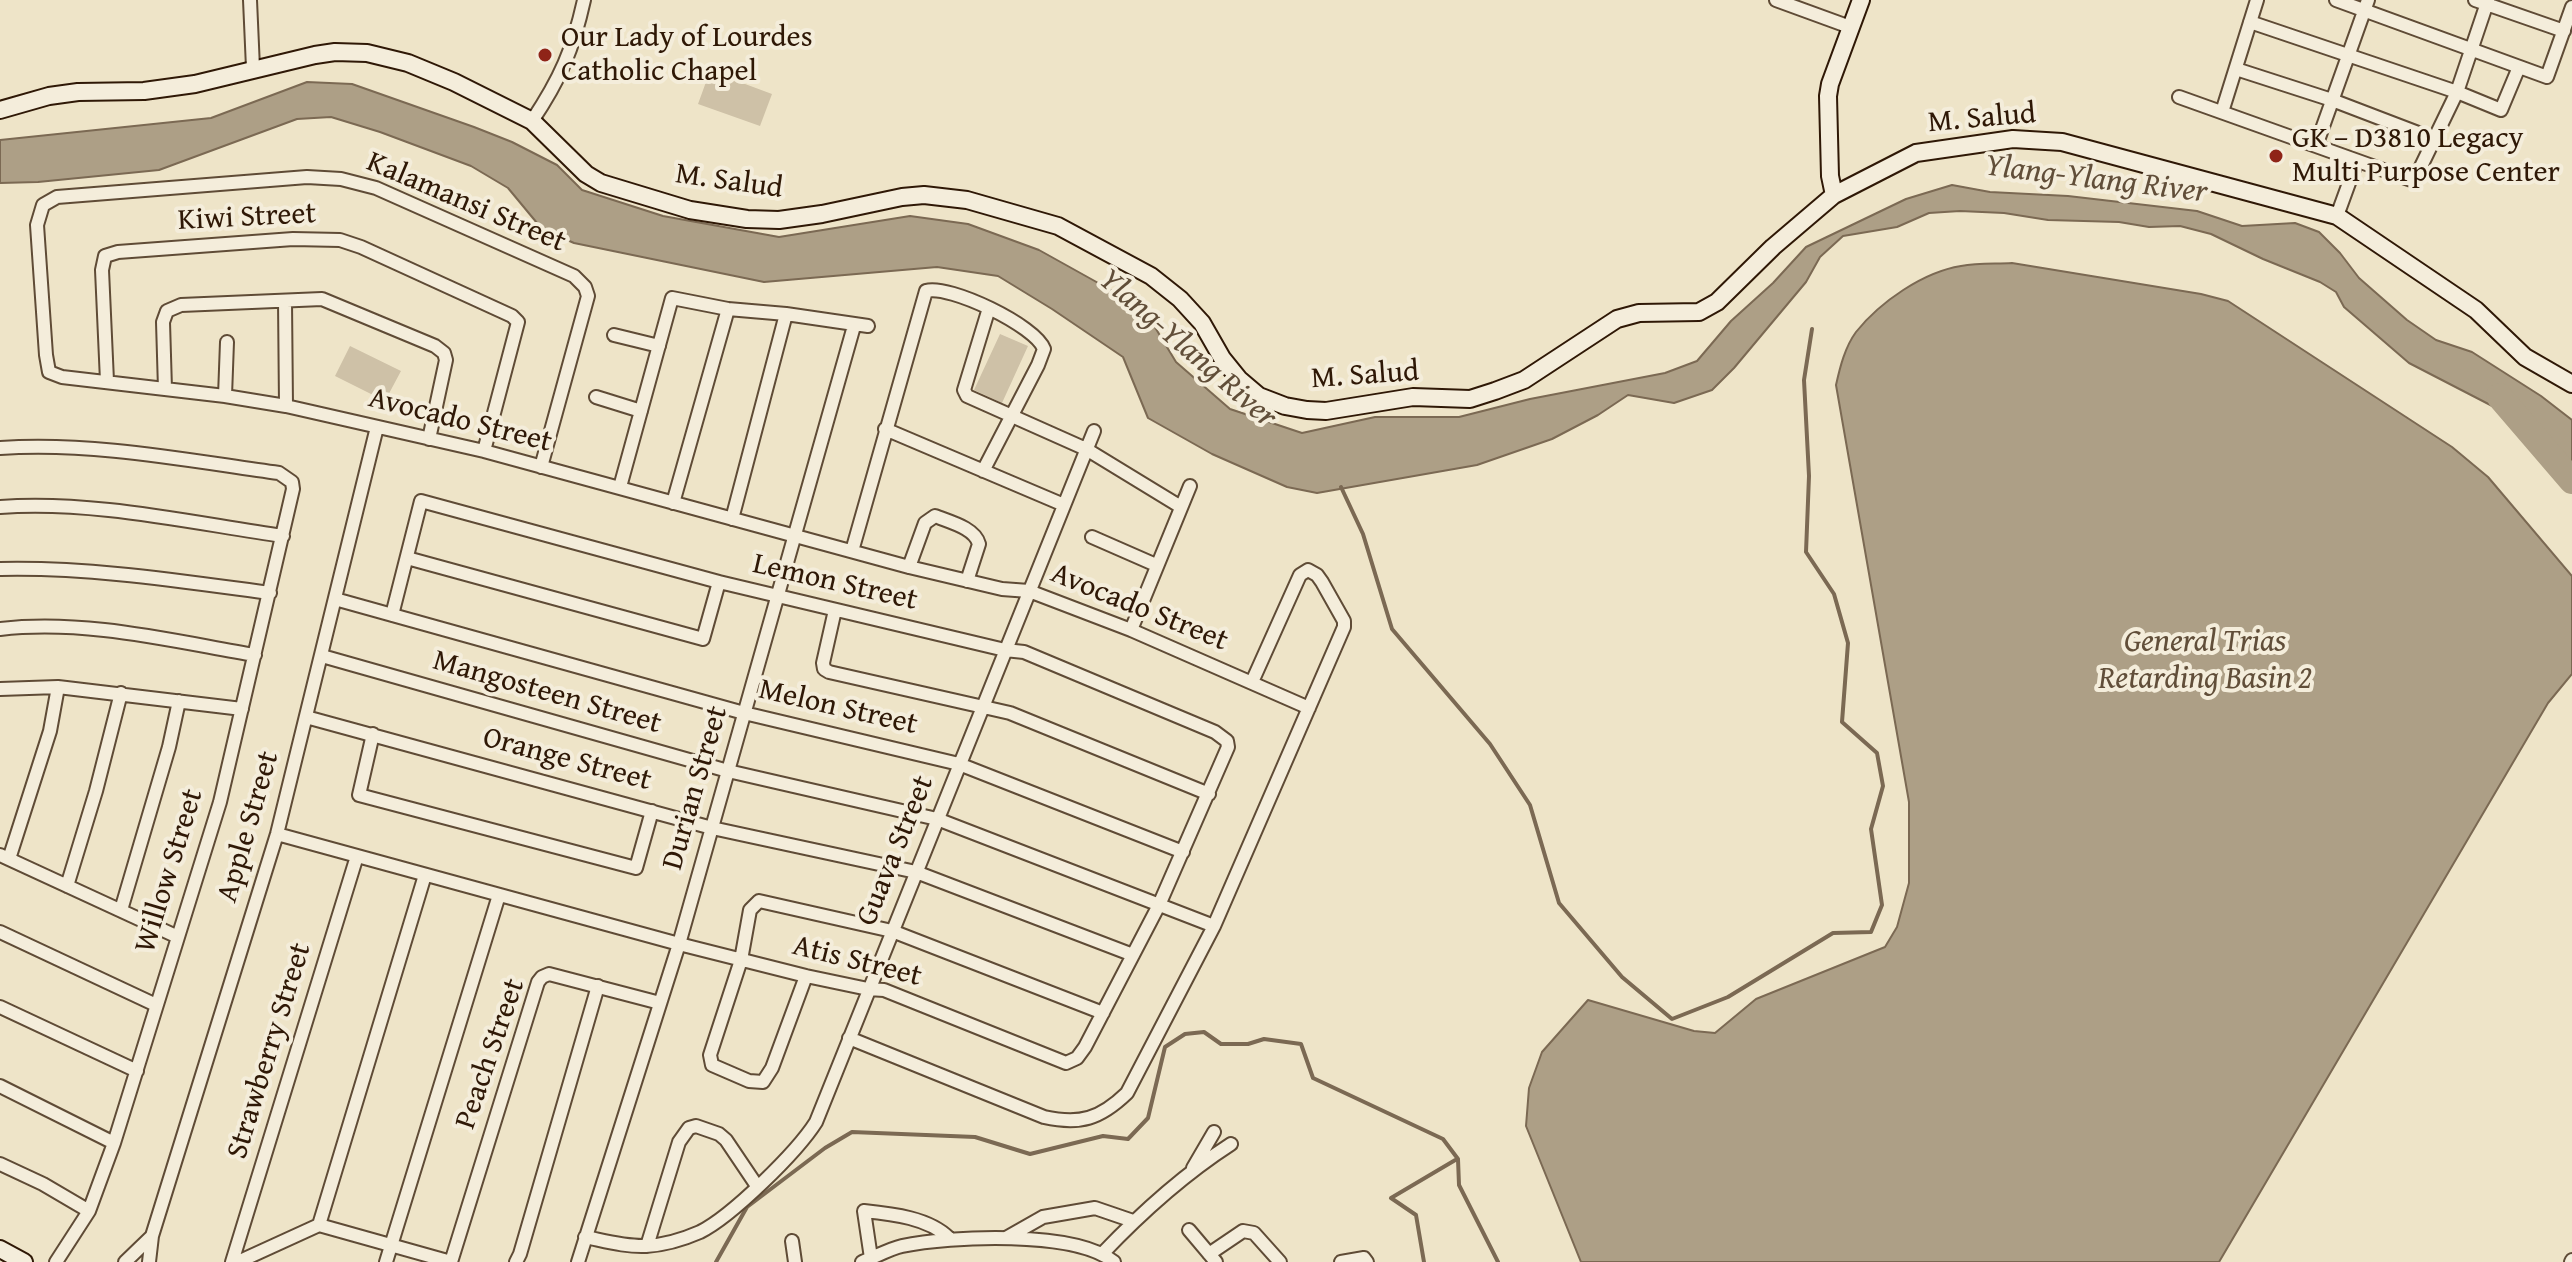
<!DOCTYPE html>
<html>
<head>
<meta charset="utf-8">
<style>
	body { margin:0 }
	canvas { display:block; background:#eee4c8 }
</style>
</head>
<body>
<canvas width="2572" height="1262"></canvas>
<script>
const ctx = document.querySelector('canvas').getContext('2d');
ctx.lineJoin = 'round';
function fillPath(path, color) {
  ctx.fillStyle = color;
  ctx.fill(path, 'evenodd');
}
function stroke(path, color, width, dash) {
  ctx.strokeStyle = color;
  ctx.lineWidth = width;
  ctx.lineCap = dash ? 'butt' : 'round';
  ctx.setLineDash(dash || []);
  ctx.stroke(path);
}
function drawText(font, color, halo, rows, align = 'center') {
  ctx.font = font + ' "Gentium Book Plus",serif';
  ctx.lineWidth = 8;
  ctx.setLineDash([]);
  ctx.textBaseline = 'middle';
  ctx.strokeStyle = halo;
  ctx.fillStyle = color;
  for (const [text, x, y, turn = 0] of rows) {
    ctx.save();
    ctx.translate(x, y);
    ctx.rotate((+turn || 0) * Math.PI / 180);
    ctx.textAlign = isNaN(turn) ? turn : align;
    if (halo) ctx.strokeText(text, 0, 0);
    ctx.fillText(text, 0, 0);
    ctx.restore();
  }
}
fillPath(new Path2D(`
	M710,71L772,94L760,126L698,104Z
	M1000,334L1028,346L1002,403L974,390Z
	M350,346L401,371L385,401L335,376Z`), '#cec1a7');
const water = new Path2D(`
	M307,82L352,84L474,127L512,142L557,165L582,190L663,216L779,237L910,216L968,224L1039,250L1127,299L1150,319L1176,362L1230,409L1302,433L1375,417H1459L1530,399L1665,373L1697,361L1731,321L1773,283L1806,247L1906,199L1952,185L1990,192L2068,196L2197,211L2242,226L2295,223L2319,232L2340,253L2359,278L2407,320L2436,340L2472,352L2541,396L2572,420V471L2552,441L2531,426L2409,363L2344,307L2336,292L2320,282L2263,259L2211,234L2180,226L2149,227L2119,222L2048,220L2004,213L1960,211L1929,213L1897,227L1843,236L1820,257L1806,282L1734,368L1712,390L1674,403L1628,395L1598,415L1552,439L1477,465L1317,493L1287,487L1212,454L1148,418L1123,357L1052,309L998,276L937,267L764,282L574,243L542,229L508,188L471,166L380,132L331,117L297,119L159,170L38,182L0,183V140L211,118Z
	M2012,263L2201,294L2228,301L2452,447L2488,477L2572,576V674L2548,703L2219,1262H1581L1526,1126L1529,1088L1542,1052L1588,1000L1694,1031L1715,1033L1756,999L1885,947L1897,927L1909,883V802L1836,385C1840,367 1845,347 1856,332C1880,302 1923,272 1961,266C1978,263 1995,264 2012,263Z`);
fillPath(water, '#ad9f86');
stroke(water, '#7b6953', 2);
stroke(new Path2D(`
	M1341,487L1363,534L1392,629L1490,744L1530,805L1559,903L1622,977L1672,1019L1728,997L1833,933L1871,932L1882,905L1871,829L1883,786L1877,753L1842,722L1848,643L1834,594L1806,552L1809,476L1804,380L1812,329
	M716,1262L747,1207L825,1148L852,1132L975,1137L1030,1154L1103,1136L1128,1139L1148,1118L1165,1047L1185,1034L1204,1032L1221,1044H1248L1264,1039L1301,1044L1313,1078L1443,1139L1458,1159L1459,1185L1498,1262
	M1424,1262L1416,1215L1391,1198L1457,1159`), '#7b6953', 4);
stroke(new Path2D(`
	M2499,396L2572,481`), '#ad9f86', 26);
const street = new Path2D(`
	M250,0L253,68
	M1776,0L1850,27
	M2336,0L2547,77L2572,7
	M2475,0L2564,31
	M2250,22L2457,92L2501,110L2519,67
	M2236,69L2332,100L2434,139
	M2179,97L2414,181L2457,92L2488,0
	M2222,112L2257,0
	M532,121C560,79 573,50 584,0
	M2316,146L2368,0
	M2337,216L2357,161
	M285,301L286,406
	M989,308L964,390L967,396L1086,449L1181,507
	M614,335L659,346
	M107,381L102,270L105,256L118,252L293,239L340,240L361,247L512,316L518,322L484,451
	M165,389L163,322L167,311L181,305L322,299L435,346L444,353L446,360L429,439
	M225,396L227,342
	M596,397L641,411
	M885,429L1064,505
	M0,448C95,442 185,460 279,473L292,482L293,489L220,802L114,1143L89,1211L56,1262
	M541,467L588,296L585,287L574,276L376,188L341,179L307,177L57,197L43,205L37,225L46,355L49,372L62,377L225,396L286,406L484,451L909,567L1002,589L1029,591L1131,630L1309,708
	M620,487L672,298L728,309L786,314L868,326
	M673,503L728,309
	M0,507C92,500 192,523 283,536
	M732,519L786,314
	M1092,537L1156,565
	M852,551L926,291C949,284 1036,326 1044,349L1038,365L983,471
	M407,558L703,639L719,582
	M909,567L925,523L935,516C950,522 975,528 979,544L967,581
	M0,569C91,567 180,581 270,593
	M335,599L744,713L959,764L1183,852
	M835,610L823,663L824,669L829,672L1010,713L1209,794
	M0,629C85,619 172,641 255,655
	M1131,630L1190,486
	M322,656L728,771L937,819L1214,926
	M0,689L58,687L242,709
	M306,717L712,828L916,872L1133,955
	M373,734L359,795L636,868L652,811
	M277,834L679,944L806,976L868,989L884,990L1066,1063L1077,1058L1085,1047L1159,905L1228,747L1227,741L1215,732L1024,652L1005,650L719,582L421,501L392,615
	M0,855L178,937
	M9,859L50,731L58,687
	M67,886L96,791L121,693
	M121,910L169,747L179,701
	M0,932L156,1005
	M806,976L772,1068L763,1082L749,1081L712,1065L710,1055L741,960L750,910L759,901L892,931L1103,1013
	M0,1007L137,1071
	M849,1038L1044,1117C1080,1125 1100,1119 1127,1093L1214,926L1344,627V621L1322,582L1317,575L1308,570L1300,575L1252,682
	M0,1086L114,1143
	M0,1164L43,1184L89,1211
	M1193,1168L1214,1132
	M319,1225L425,875
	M1189,1230L1216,1262
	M585,1237C605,1241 626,1247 646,1246C663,1245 684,1239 700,1232C732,1216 797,1152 816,1122L1094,431
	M1006,1238L1043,1217L1095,1208L1133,1221
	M792,1241L795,1262
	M647,1246L679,1142L689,1128L696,1126L719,1134L726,1140L757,1186
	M1102,1254C1141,1213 1183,1175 1231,1144
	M1209,1254L1243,1231L1254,1233L1280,1262
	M871,1258L864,1211C893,1214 929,1218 949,1238
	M125,1262L152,1236
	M149,1262L152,1236L277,834L377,427
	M232,1262L357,856
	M238,1262L319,1225L451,1262L538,982L542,977L549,974L660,1003
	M386,1262L499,895
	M516,1262L520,1254L598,986
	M578,1262L679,944L854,326
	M862,1262C875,1257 889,1249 902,1246C950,1236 1075,1230 1114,1262
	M1341,1262L1364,1258L1367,1262
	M2571,1262L2572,1260`);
const secondary = new Path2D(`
	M0,110L49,96L78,92L144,91L195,84L315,55L335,52L367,53L408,63L454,82L532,121L586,174L601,183L690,210L747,219L779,220L822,214L902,197L924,195L967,200L1058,226L1151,276L1180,299L1202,323L1222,358L1239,379L1259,396L1285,406L1307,410L1326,411L1413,397L1470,399L1495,391L1524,380L1617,319L1639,313L1699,312L1717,302L1773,247L1834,195L1916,153L2013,139L2062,142L2337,216L2476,310L2525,357L2572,384
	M1834,195L1830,176L1828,96L1830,84L1861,0
	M0,1249L24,1262`);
stroke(street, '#5f4b36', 16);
stroke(secondary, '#2f1806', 20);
stroke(street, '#f4eddb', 12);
stroke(secondary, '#f4eddb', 16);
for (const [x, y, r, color] of [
	[545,55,8,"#8f2418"],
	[2276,156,8,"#8f2418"]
]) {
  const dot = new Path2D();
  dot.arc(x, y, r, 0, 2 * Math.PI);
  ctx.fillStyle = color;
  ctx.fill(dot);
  stroke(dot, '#f4eddb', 3);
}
drawText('30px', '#2f1806', '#f4eddb', [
	["Our Lady of Lourdes",561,38],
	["Catholic Chapel",561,72],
	["GK – D3810 Legacy",2292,139],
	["Multi Purpose Center",2292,173]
], 'left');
drawText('30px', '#2f1806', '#f4eddb', [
	["M. Salud",1982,119,-5],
	["M. Salud",729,182,8],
	["Kalamansi Street",466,203,23],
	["Kiwi Street",247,218,-3],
	["M. Salud",1365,376,-4],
	["Avocado Street",460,421,14],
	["Lemon Street",835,583,13],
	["Avocado Street",1139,608,22],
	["Mangosteen Street",547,693,16],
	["Melon Street",838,708,13],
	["Orange Street",567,760,15],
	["Durian Street",696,788,-74],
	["Apple Street",249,827,-74],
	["Guava Street",896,851,-68],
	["Willow Street",170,871,-73],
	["Atis Street",857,962,14],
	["Strawberry Street",270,1051,-73],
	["Peach Street",491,1054,-71]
]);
drawText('italic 32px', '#614e39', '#f4eddb', [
	["Ylang-Ylang River",2096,180,7],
	["Ylang-Ylang River",1187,349,41],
	["General Trias",2205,643],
	["Retarding Basin 2",2205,680]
]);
</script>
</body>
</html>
